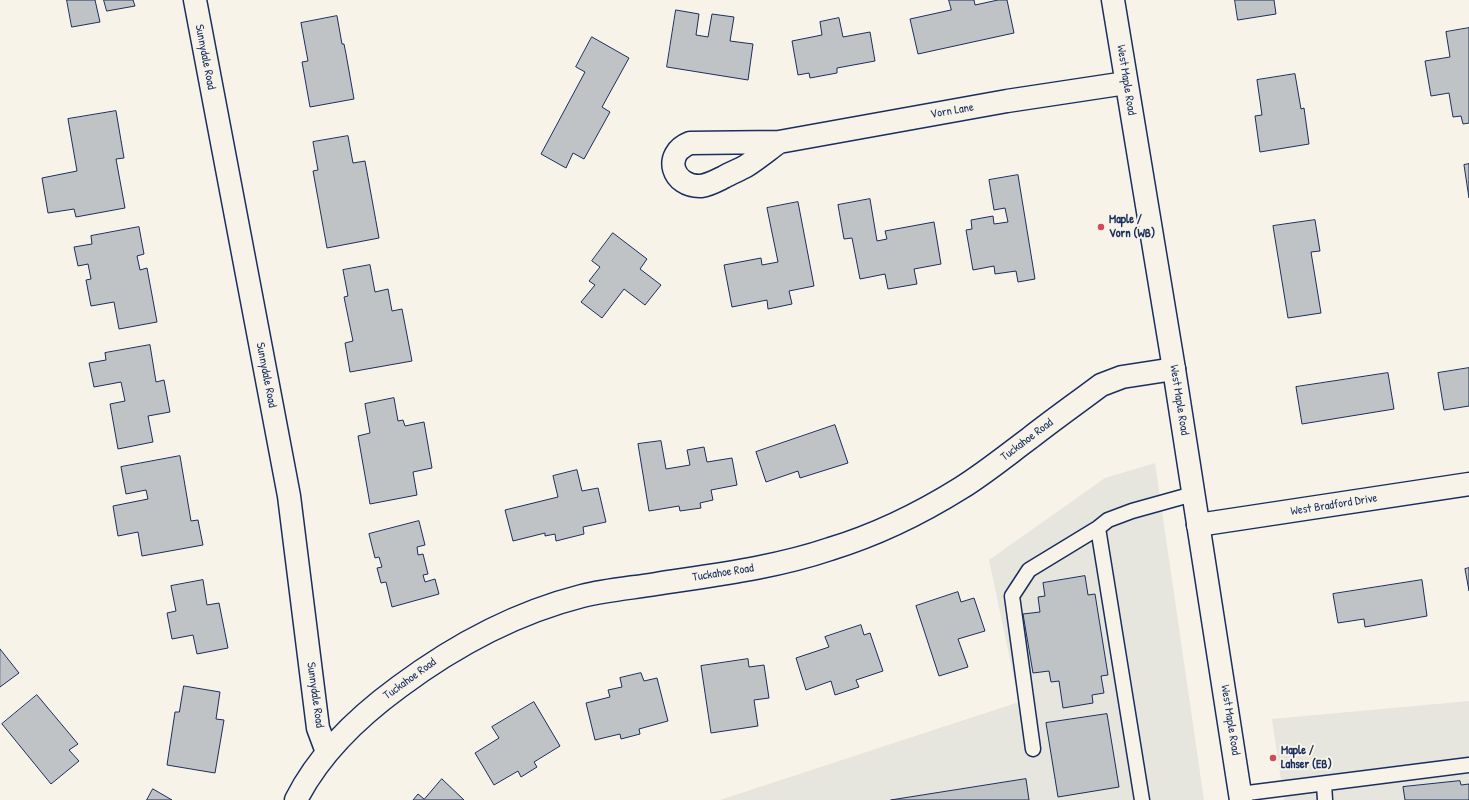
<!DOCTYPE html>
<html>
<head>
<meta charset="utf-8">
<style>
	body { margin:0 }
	canvas { display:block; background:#f7f3e8 }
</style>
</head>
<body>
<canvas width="1469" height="800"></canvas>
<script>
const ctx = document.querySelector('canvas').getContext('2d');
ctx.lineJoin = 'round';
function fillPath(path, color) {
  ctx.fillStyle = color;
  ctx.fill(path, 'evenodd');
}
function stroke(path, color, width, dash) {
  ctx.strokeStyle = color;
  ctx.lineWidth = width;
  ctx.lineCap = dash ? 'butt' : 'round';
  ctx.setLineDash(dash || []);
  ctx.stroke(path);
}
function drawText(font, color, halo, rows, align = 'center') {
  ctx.font = font + ' "Patrick Hand",sans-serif';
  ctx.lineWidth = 4;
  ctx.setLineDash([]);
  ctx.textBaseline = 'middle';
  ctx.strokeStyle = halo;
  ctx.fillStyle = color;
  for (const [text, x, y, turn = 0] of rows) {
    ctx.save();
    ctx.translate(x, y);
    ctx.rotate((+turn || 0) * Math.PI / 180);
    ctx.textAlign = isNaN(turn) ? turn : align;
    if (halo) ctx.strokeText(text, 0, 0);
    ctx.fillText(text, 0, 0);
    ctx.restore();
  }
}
fillPath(new Path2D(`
	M1155,463L1204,800H720L1019,702L989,560L1105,478Z
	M1469,701V800H1284L1272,719Z`), '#e6e5de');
const building = new Path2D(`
	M67,0H95L100,22L72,27Z
	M104,0H133L135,6L107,11Z
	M949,0H974L975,5L998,0H1007L1014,33L918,54L910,19L951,10Z
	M1235,0H1274L1276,14L1238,20Z
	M676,10L699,14L696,35L708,37L712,14L734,17L730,41L753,44L748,80L667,67Z
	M337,16L342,44H344L346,54L354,99L310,107L302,62L308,61L301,23Z
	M839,18L843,37L870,32L875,61L837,68V73L810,78L809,73L798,75L792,41L822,35L820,22Z
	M1469,28V123L1463,124L1461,116L1453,117L1449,93L1431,96L1425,61L1450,57L1446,32Z
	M592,37L629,58L602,107L610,112L584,159L573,153L566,168L541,154L585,72L576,67Z
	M1295,74L1301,109L1304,108L1309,144L1260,152L1255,116L1262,115L1257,80Z
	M116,111L124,158L116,159L125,208L76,217L74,209L48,213L42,178L77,171L68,119Z
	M348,136L353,163L365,161L379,238L327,248L313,171L318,170L313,142Z
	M1469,164V198L1464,165Z
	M1018,175L1035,279L1018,282L1016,271L995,274L994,266L973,270L966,230L972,229L971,220L993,216L994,224L1008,222L1005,208L994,210L989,180Z
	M870,199L877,241L887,239L885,231L934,222L941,264L914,269L917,284L888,289L885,274L860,279L852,238L844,239L838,205Z
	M798,202L814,286L789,291L792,304L768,309L767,300L732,307L724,265L761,258L762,265L778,262L767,208Z
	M1315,220L1320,251L1311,252L1321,313L1288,318L1273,226Z
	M139,227L144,254L137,256L140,270L147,268L157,322L119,329L114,302L91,306L86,280L91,279L88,264L78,266L74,247L92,244L91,236Z
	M613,233L647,259L640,269L661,285L645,305L624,289L602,318L581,302L595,285L589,281L600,267L592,261Z
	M370,265L375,292L388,289L392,311L402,309L412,361L350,372L345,343L353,341L344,297L348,296L343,270Z
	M150,345L156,382L164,380L170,412L148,416L153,442L118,449L110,404L125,401L121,382L94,387L89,363L106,360L105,353Z
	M1469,368V406L1444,410L1438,373Z
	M1388,373L1394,409L1302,424L1296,387Z
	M394,398L398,421L403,420L405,426L424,422L432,468L413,472L417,495L370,504L358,436L370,433L365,404Z
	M835,425L848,463L800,478L798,471L766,482L756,452Z
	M661,441L666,469L690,465L687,450L704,447L707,462L732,458L737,485L711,490L713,500L700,503L701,508L680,511L679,506L649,511L638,444Z
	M180,456L191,521L198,520L203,545L142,556L138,532L118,536L113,506L148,499L146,490L126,494L121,467Z
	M577,470L582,491L598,488L606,522L583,527L584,534L556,541L555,534L545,536V533L513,541L505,510L558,497L553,476Z
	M419,521L425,545L417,547L418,555L423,554L428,574L423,575L425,582L435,579L439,594L392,607L386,582L381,583L377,568L382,567L379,557L375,558L369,534Z
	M1469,568V591L1465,569Z
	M1085,576L1088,595L1095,594L1108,675L1101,676L1104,693L1092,695L1093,703L1063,708L1059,681L1051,682L1049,671L1033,673L1023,614L1040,612L1038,597L1045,596L1043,583Z
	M203,580L207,605L219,603L228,648L197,654L193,635L172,639L167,613L176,611L171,586Z
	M1422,580L1427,616L1365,627L1364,619L1338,623L1333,594Z
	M958,592L961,602L974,598L985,631L958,639L968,667L939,676L916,606Z
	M861,625L864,635L870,633L883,671L856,680L859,687L835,695L831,681L806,690L796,658L829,647L825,637Z
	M0,649L19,673L0,687Z
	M748,659L749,667L764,665L769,698L754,700L758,726L711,733L701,666Z
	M641,673L644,681L657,678L668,721L639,729L640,734L621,739L620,734L595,740L586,703L610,697L608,690L622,687L620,678Z
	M184,686L220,692L216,719L224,720L215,773L167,765L175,712H179Z
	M37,695L78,744L69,750L79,761L51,784L2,724Z
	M534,702L560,746L534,762L537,767L521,777L518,771L494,785L475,753L499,738L492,727Z
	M1107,714L1119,787L1058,797L1046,723Z
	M442,779L464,800H413L418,794L424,799Z
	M1026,779L1029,800H891Z
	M1460,781L1461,785L1469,784V800H1405L1403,787Z
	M153,789L172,800H147Z`);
fillPath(building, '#c0c3c5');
stroke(building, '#1b2f5e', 1);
const lane = new Path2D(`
	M1098,528L1142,800
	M1033,749L1012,596L1029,570L1098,528L1108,520L1132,511L1193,494
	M1324,784L1325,800
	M1240,794L1469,765`);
const street = new Path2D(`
	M195,0L289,496L318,728L327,752
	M779,142C768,150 757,159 746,166C739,170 731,173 724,177C716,181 709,185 701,186C672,187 662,154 690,143L779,142L1007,101L1126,83
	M1198,525L1469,484
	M296,800C319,754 358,717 399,687C454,646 515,613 582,596C606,590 631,588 656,584C714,575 774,568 830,549C876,535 921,513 961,488C985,473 1007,455 1030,438C1053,420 1077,403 1101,385L1122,377L1174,369`);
const secondary = new Path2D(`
	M1113,0L1174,369L1241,800`);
stroke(lane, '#1b2f5e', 17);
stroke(street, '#1b2f5e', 25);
stroke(secondary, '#1b2f5e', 25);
stroke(lane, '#f7f3e8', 14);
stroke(street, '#f7f3e8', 22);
stroke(secondary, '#f7f3e8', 22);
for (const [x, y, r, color] of [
	[1101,227,4,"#d1495b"],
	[1273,758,4,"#d1495b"]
]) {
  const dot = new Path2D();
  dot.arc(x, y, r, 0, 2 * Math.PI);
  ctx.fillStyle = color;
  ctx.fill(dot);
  stroke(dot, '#f7f3e8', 1.5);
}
drawText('12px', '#1b2f5e', '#f7f3e8', [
	["Sunnydale Road",205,57,79],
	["West Maple Road",1126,80,81],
	["Vorn Lane",952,111,-10],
	["Sunnydale Road",266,375,79],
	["West Maple Road",1179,400,81],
	["Tuckahoe Road",1027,440,-37],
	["West Bradford Drive",1334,505,-9],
	["Tuckahoe Road",723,573,-9],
	["Tuckahoe Road",410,679,-36],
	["Sunnydale Road",315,695,82],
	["West Maple Road",1230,720,81]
]);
drawText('bold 12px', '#1b2f5e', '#f7f3e8', [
	["Maple /",1109,220],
	["Vorn (WB)",1109,234],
	["Maple /",1281,751],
	["Lahser (EB)",1281,765]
], 'left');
</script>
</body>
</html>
